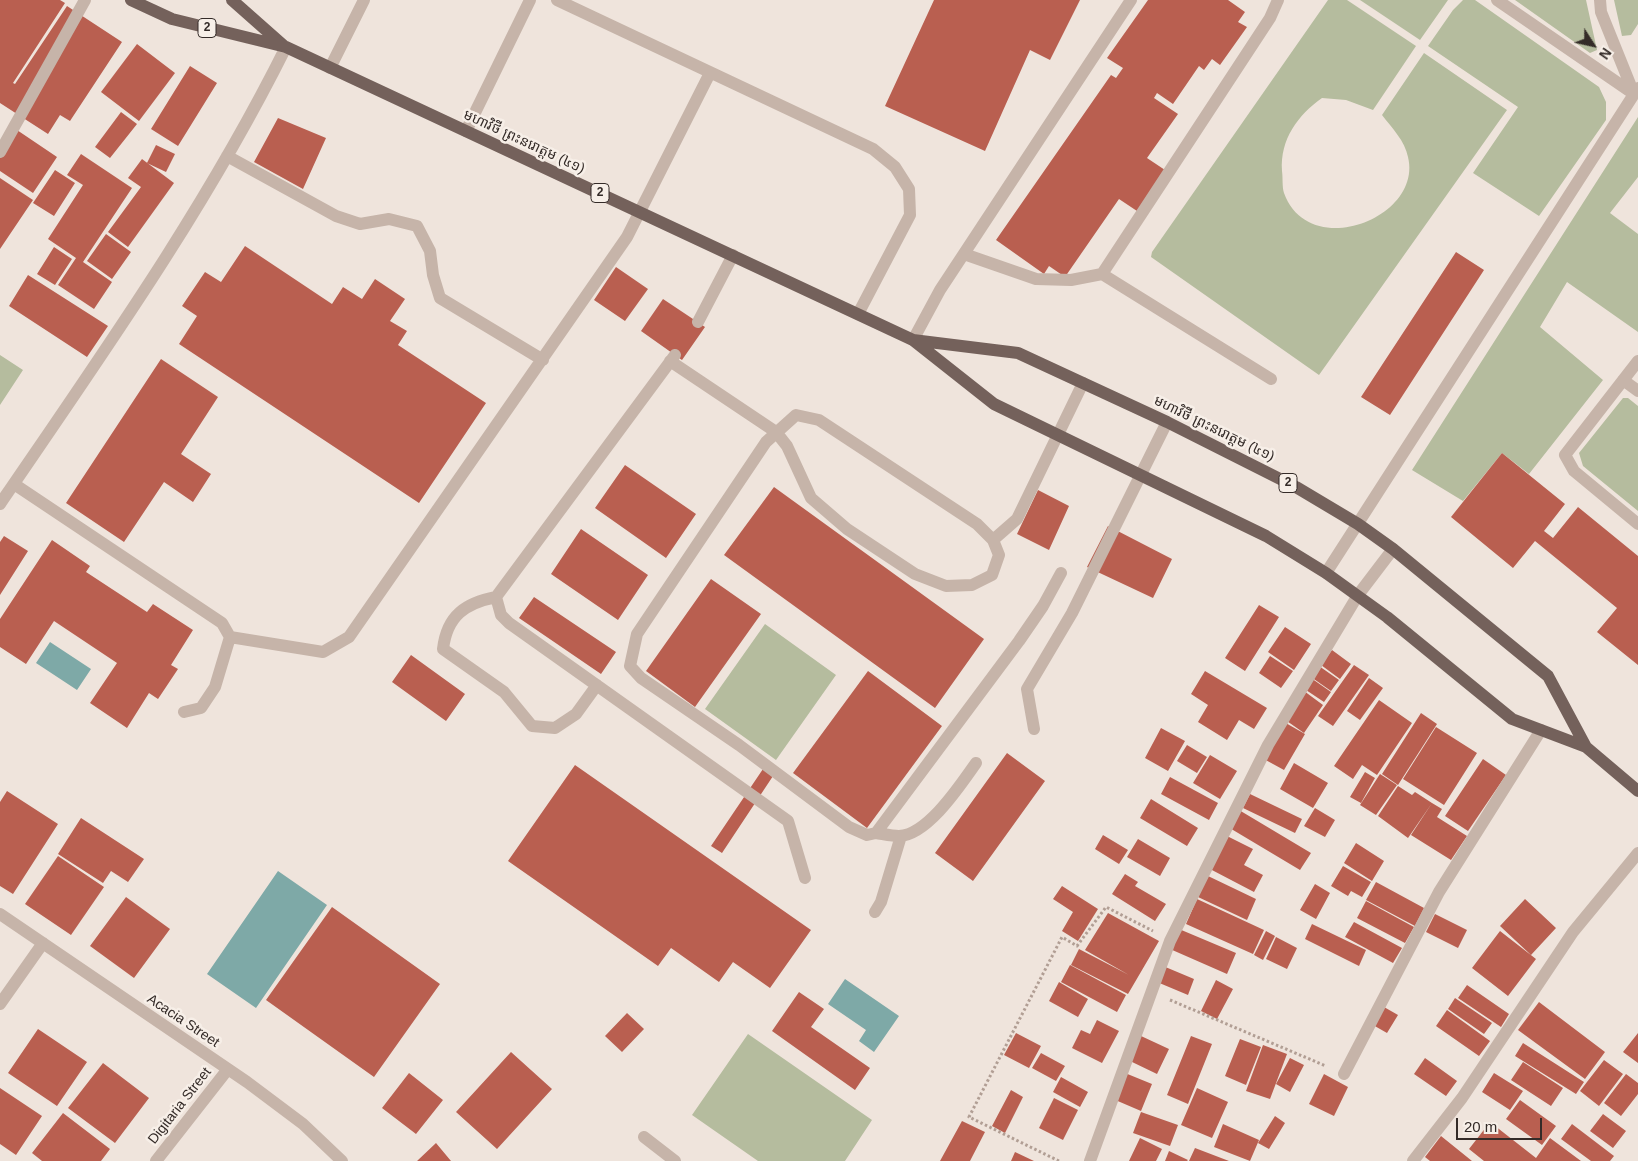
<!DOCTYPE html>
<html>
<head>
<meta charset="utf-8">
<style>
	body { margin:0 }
	#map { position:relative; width:1638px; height:1161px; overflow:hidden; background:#efe4dc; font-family:Helvetica,sans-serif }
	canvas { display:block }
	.north { position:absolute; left:1568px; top:20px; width:50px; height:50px; -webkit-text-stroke:4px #f7efe8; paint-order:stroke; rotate:125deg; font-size:14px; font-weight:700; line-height:20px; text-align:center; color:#342b28 }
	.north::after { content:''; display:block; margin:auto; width:18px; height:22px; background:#342b28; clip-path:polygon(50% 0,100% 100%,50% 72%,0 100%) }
	.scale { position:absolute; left:1456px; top:1118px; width:86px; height:22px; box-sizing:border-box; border:2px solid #342b28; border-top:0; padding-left:6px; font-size:15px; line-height:18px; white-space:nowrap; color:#342b28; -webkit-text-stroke:4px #f7efe8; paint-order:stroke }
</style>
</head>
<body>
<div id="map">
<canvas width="1638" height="1161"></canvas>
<div class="north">N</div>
<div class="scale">20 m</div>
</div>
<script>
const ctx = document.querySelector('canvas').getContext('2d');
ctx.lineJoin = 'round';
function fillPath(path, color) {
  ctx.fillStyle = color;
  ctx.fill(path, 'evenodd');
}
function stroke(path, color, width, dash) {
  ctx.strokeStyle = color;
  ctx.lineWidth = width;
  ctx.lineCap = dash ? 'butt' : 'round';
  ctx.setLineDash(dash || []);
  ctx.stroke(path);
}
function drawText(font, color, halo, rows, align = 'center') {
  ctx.font = font + ' Helvetica,"Noto Sans Khmer",sans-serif';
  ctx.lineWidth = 5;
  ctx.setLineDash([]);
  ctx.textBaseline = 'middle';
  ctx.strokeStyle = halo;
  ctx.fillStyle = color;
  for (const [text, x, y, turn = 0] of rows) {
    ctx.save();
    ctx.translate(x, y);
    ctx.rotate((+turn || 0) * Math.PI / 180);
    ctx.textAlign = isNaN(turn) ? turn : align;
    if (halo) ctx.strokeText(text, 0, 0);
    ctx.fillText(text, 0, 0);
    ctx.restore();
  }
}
fillPath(new Path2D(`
	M1328,0H1347L1416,46L1373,110L1346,100L1322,98C1298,115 1280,139 1282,171C1283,178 1282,187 1284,193C1309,262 1423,218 1408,157C1405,141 1392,128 1382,115L1424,53L1507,110L1319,375L1151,257L1152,252Z
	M1360,0H1448L1420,40Z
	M1463,0H1475L1599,87L1606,102V120L1539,216L1473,173L1518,107L1428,46L1453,10Z
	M1515,0H1586L1597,50L1590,53Z
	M1614,0H1638V24L1631,35L1622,36Z
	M1638,117V177L1610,213L1638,234V332L1567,282L1540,327L1603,380L1529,474L1502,453L1463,501L1412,470Z
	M0,355L23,370L0,405Z
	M1623,398H1628L1638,406V511L1583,466L1579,453Z
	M765,624L836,675L776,760L705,709Z
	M748,1034L872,1120L845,1161H758L692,1115Z`), '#b5bc9e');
fillPath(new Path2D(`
	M50,642L91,669L77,690L36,663Z
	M278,871L327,905L256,1008L207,974Z
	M845,979L899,1016L874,1052L859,1041L866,1030L828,1004Z`), '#7ea9a7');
fillPath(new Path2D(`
	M0,0H60L65,3L13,83L15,84L67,6L122,42L70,121L60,115L48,134L0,103Z
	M934,0H1080L1050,60L1030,50L985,151L885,106Z
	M1148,0H1228L1245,12L1238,22L1247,27L1220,65L1212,59L1204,70L1199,66L1173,104L1157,93L1154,98L1178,114L1147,158L1165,170L1137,211L1119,199L1065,277L1049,266L1044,274L996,240L1111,75L1116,78L1123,68L1107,58Z
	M137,44L175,73L139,121L101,92Z
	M190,66L217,83L178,146L151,129Z
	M121,112L137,124L110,158L95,147Z
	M278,118L326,138L303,189L254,162Z
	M14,128L57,157L33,193L0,171V148Z
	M156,145L175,154L166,172L147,163Z
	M81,154L132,188L83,262L112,282L94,309L58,285L76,258L48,239L83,185L67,175Z
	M142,159L174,183L128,247L108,232L141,187L128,178Z
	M55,170L75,183L54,216L33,203Z
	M0,178L33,200L0,249Z
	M106,234L131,252L112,279L87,261Z
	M245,246L332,304L343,287L362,299L375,279L405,299L390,321L407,331L398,345L486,403L419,503L179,344L197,316L182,306L205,272L221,282Z
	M54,247L72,259L55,285L37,274Z
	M1456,252L1484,270L1390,415L1361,397Z
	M616,267L648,289L625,321L594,300Z
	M28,275L108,326L87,357L9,306Z
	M663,299L705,327L682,360L641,331Z
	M161,359L218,397L181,454L211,474L193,502L164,482L124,542L66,503Z
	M1502,453L1565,504L1544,531L1553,538L1578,507L1638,556V665L1597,632L1617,608L1535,541L1513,568L1451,517Z
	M625,465L696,514L666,558L595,508Z
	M774,487L984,639L935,708L724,555Z
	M1038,490L1069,506L1049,550L1017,534Z
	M1108,526L1172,559L1153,598L1087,567Z
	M581,529L648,575L618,620L551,574Z
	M4,536L28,551L0,595V542Z
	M52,540L90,566L86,572L147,612L153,604L193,630L171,665L178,669L158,699L149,693L127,728L90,703L117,663L54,621L26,664L0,647V619Z
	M711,579L761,614L695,707L646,671Z
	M534,597L616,652L601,674L519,618Z
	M1259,605L1279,617L1245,671L1225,658Z
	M1285,627L1311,644L1294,670L1268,652Z
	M1332,650L1351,664L1340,679L1321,665Z
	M411,655L465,694L446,721L392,682Z
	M1270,656L1293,671L1281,688L1259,673Z
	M1354,665L1369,675L1333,726L1318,716Z
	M1319,666L1339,680L1331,691L1311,677Z
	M868,671L942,726L867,828L793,773Z
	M1205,671L1267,708L1254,729L1239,720L1227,740L1198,722L1208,705L1191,694Z
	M1311,678L1331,692L1324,702L1303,688Z
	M1369,678L1383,688L1360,720L1347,711Z
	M1304,691L1323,705L1304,733L1284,719Z
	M1379,700L1412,723L1377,775L1362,765L1353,779L1334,766Z
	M1421,713L1437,724L1398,785L1382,774Z
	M1284,722L1305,734L1284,770L1262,758Z
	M1436,727L1477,753L1444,805L1403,779Z
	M1161,728L1185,741L1168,771L1145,758Z
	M1187,745L1207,757L1197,773L1177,761Z
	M1007,753L1045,781L973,881L935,853Z
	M1210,755L1237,771L1220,799L1193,783Z
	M1483,759L1506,775L1468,831L1445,816Z
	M1294,763L1328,783L1313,808L1280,789Z
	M575,765L811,930L770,988L733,962L719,982L671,948L658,966L508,861Z
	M765,766L775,773L722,853L711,846Z
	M1365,772L1375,778L1361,803L1350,797Z
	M1380,774L1397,785L1376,815L1360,805Z
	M1170,777L1218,803L1209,820L1161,794Z
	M1398,786L1412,795L1415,792L1432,803L1408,838L1378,816Z
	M7,791L58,824L13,894L0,886V802Z
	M1250,794L1302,819L1295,833L1243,808Z
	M1151,799L1198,828L1187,846L1140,818Z
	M1432,803L1442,809L1437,817L1467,836L1451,860L1411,835Z
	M1315,808L1335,820L1325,837L1304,826Z
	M1239,810L1311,853L1300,870L1228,827Z
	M81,818L144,859L128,882L111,871L103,883L58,854Z
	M1103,835L1128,850L1119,864L1095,849Z
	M1227,836L1253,849L1244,865L1263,875L1254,892L1210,869Z
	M1138,839L1170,858L1160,876L1127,857Z
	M1356,843L1384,861L1372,881L1344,863Z
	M58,856L104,887L71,935L25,904Z
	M1343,866L1371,882L1362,897L1351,891L1348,896L1331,886Z
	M1125,874L1138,882L1135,886L1166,904L1155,921L1112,894Z
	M1208,876L1256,899L1247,920L1198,897Z
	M1376,882L1424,908L1415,926L1366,900Z
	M1315,884L1330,893L1316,919L1300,910Z
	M1062,886L1098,909L1078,941L1062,931L1073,912L1053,899Z
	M126,897L170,929L134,978L90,946Z
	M1197,899L1264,930L1253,954L1186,924Z
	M1525,899L1556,928L1531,955L1500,926Z
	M1366,901L1414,927L1405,943L1357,918Z
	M332,907L440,984L374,1077L266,1000Z
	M1108,913L1159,941L1128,994L1071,965L1079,949L1129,975L1085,950Z
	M1435,914L1467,930L1458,948L1426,932Z
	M1354,922L1402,948L1393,963L1345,937Z
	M1312,924L1366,950L1359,966L1305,939Z
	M1179,929L1236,953L1227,974L1170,949Z
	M1266,931L1275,936L1263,960L1254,955Z
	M1500,931L1536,959L1508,996L1472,968Z
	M1276,937L1297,948L1287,969L1266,959Z
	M1070,965L1126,995L1117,1012L1061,982Z
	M1163,966L1194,979L1188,995L1157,982Z
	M1216,980L1233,989L1217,1019L1201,1011Z
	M1059,982L1088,999L1078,1017L1049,1001Z
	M1467,985L1509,1014L1501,1027L1458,998Z
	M799,992L824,1009L811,1027L870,1068L855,1090L772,1031Z
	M1455,998L1492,1023L1484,1034L1448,1009Z
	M1539,1002L1605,1052L1585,1079L1518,1030Z
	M1384,1007L1398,1015L1387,1033L1373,1025Z
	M1447,1010L1490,1041L1479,1056L1436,1026Z
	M627,1013L644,1029L622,1052L605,1036Z
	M1097,1020L1119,1031L1102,1063L1072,1048L1081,1030L1090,1034Z
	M38,1029L87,1062L57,1106L8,1073Z
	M1016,1033L1041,1046L1029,1068L1004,1055Z
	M1638,1033V1063L1623,1052Z
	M1141,1036L1169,1049L1157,1074L1130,1061Z
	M1191,1036L1212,1044L1188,1104L1167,1095Z
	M1240,1039L1261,1047L1246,1085L1225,1076Z
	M1523,1043L1584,1082L1576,1094L1515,1056Z
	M1263,1045L1287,1054L1270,1099L1246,1091Z
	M511,1052L552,1089L497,1149L456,1112Z
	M1041,1053L1065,1066L1056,1081L1032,1068Z
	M1290,1058L1304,1065L1290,1092L1276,1084Z
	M1425,1058L1457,1081L1446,1096L1414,1074Z
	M1604,1060L1623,1074L1599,1106L1580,1091Z
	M1523,1062L1563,1088L1551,1106L1511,1080Z
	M103,1063L149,1098L115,1143L68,1108Z
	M409,1073L443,1100L416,1134L382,1108Z
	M1125,1073L1152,1084L1141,1111L1113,1099Z
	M1494,1073L1523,1091L1510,1110L1482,1092Z
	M1324,1074L1348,1087L1334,1116L1309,1104Z
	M1626,1074L1638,1083V1094L1621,1116L1604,1103Z
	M1061,1077L1088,1092L1080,1107L1053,1092Z
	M0,1088L42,1116L16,1155L0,1144Z
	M1197,1088L1228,1102L1212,1138L1181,1125Z
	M1011,1090L1023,1097L1005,1133L992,1126Z
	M1054,1098L1078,1110L1063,1140L1039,1128Z
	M1520,1100L1556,1126L1542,1145L1506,1119Z
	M1141,1112L1178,1125L1170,1146L1133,1133Z
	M63,1113L110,1149L101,1161H42L32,1153Z
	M1603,1114L1626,1131L1613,1148L1590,1131Z
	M1275,1116L1285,1123L1269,1149L1258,1143Z
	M962,1121L985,1132L970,1161H940Z
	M1490,1122L1536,1158L1550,1138L1581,1161H1484L1469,1149Z
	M1223,1124L1259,1140L1250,1161L1214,1147Z
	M1572,1124L1614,1156L1610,1161H1591L1561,1139Z
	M1441,1136L1472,1161H1430L1425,1157Z
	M1140,1138L1162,1149L1156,1161H1129Z
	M436,1143L451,1161H417Z
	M1195,1148L1229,1161H1189Z
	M1169,1151L1188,1160L1187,1161H1165Z
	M1015,1152L1034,1161H1011Z`), '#b95f50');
stroke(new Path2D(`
	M1170,1000L1326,1066
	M1059,1161L969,1117L1062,937L1077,946L1106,907L1153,931`), '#b19e94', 3, [2.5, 2.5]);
stroke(new Path2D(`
	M557,0L873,149L895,167L909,189L910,215L858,314
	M1497,0L1634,94
	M1600,0L1601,12L1634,94
	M466,131L530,0
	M0,152L85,0
	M227,156L336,216L360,224L389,219L417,226L430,251L433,275L440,298L543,360
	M964,254L1036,279L1071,280L1102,274L1271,379
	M1102,274L1270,18L1278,0
	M698,322L733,255
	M913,340L940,290L1131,0
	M675,355L496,597L501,615L509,623L788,821L805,878
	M670,361L776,432L787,446L811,498L847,529L915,574L946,586L972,585L992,575L999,555L993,540L977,524L819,420L796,415L766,442L637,634L630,666L641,678L739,745L849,827L867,835L876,833L1019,641L1043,606L1061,573
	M1638,361L1565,455L1574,471L1638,524
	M1623,380L1638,391
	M14,484L222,623L230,637L215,687L201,708L184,712
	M0,504C101,356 206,208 286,47
	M993,540L1017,519L1083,383
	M1326,573L1638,88
	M496,597C466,603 447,615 443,649L504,692L532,726L555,728L576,714L597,685
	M230,637L323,652L349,637L627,237L710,73
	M1034,729L1027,689L1072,613L1167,422
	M876,833C883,834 892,836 899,836C928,835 961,784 976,763
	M875,912L881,902L901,836
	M1344,1074L1439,892L1541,730
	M644,1137L675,1161
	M1090,1161L1170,941L1268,745L1358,595L1393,549`), '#c6b4a9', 12);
stroke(new Path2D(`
	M330,68L364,0
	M0,914L247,1082L303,1124L342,1161
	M0,1004L43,943
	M156,1161L228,1069
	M1413,1161L1462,1098L1573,932L1638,853`), '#c6b4a9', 12);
stroke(new Path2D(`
	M131,0L172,19L286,47L913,340L994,404L1266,536L1326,573L1387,617L1512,719L1586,747L1638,791
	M232,0L284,46
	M913,340L1018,353L1167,422L1296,487L1358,524L1393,549L1548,676L1586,747`), '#74615b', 12);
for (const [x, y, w] of [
	[207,28,18],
	[600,193,18],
	[1288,483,18]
]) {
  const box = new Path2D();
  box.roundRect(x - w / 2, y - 9.5, w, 19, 4);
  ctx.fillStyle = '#f7efe8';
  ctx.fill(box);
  stroke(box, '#342b28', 1);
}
drawText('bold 12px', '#342b28', null, [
	["2",207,28],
	["2",600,193],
	["2",1288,483]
]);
drawText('14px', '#342b28', '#f7efe8', [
	["មហាវិថី ព្រះនរោត្តម (៤១)",524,142,25],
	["មហាវិថី ព្រះនរោត្តម (៤១)",1214,429,26],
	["Acacia Street",183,1021,34],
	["Digitaria Street",180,1106,-52]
]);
</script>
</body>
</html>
